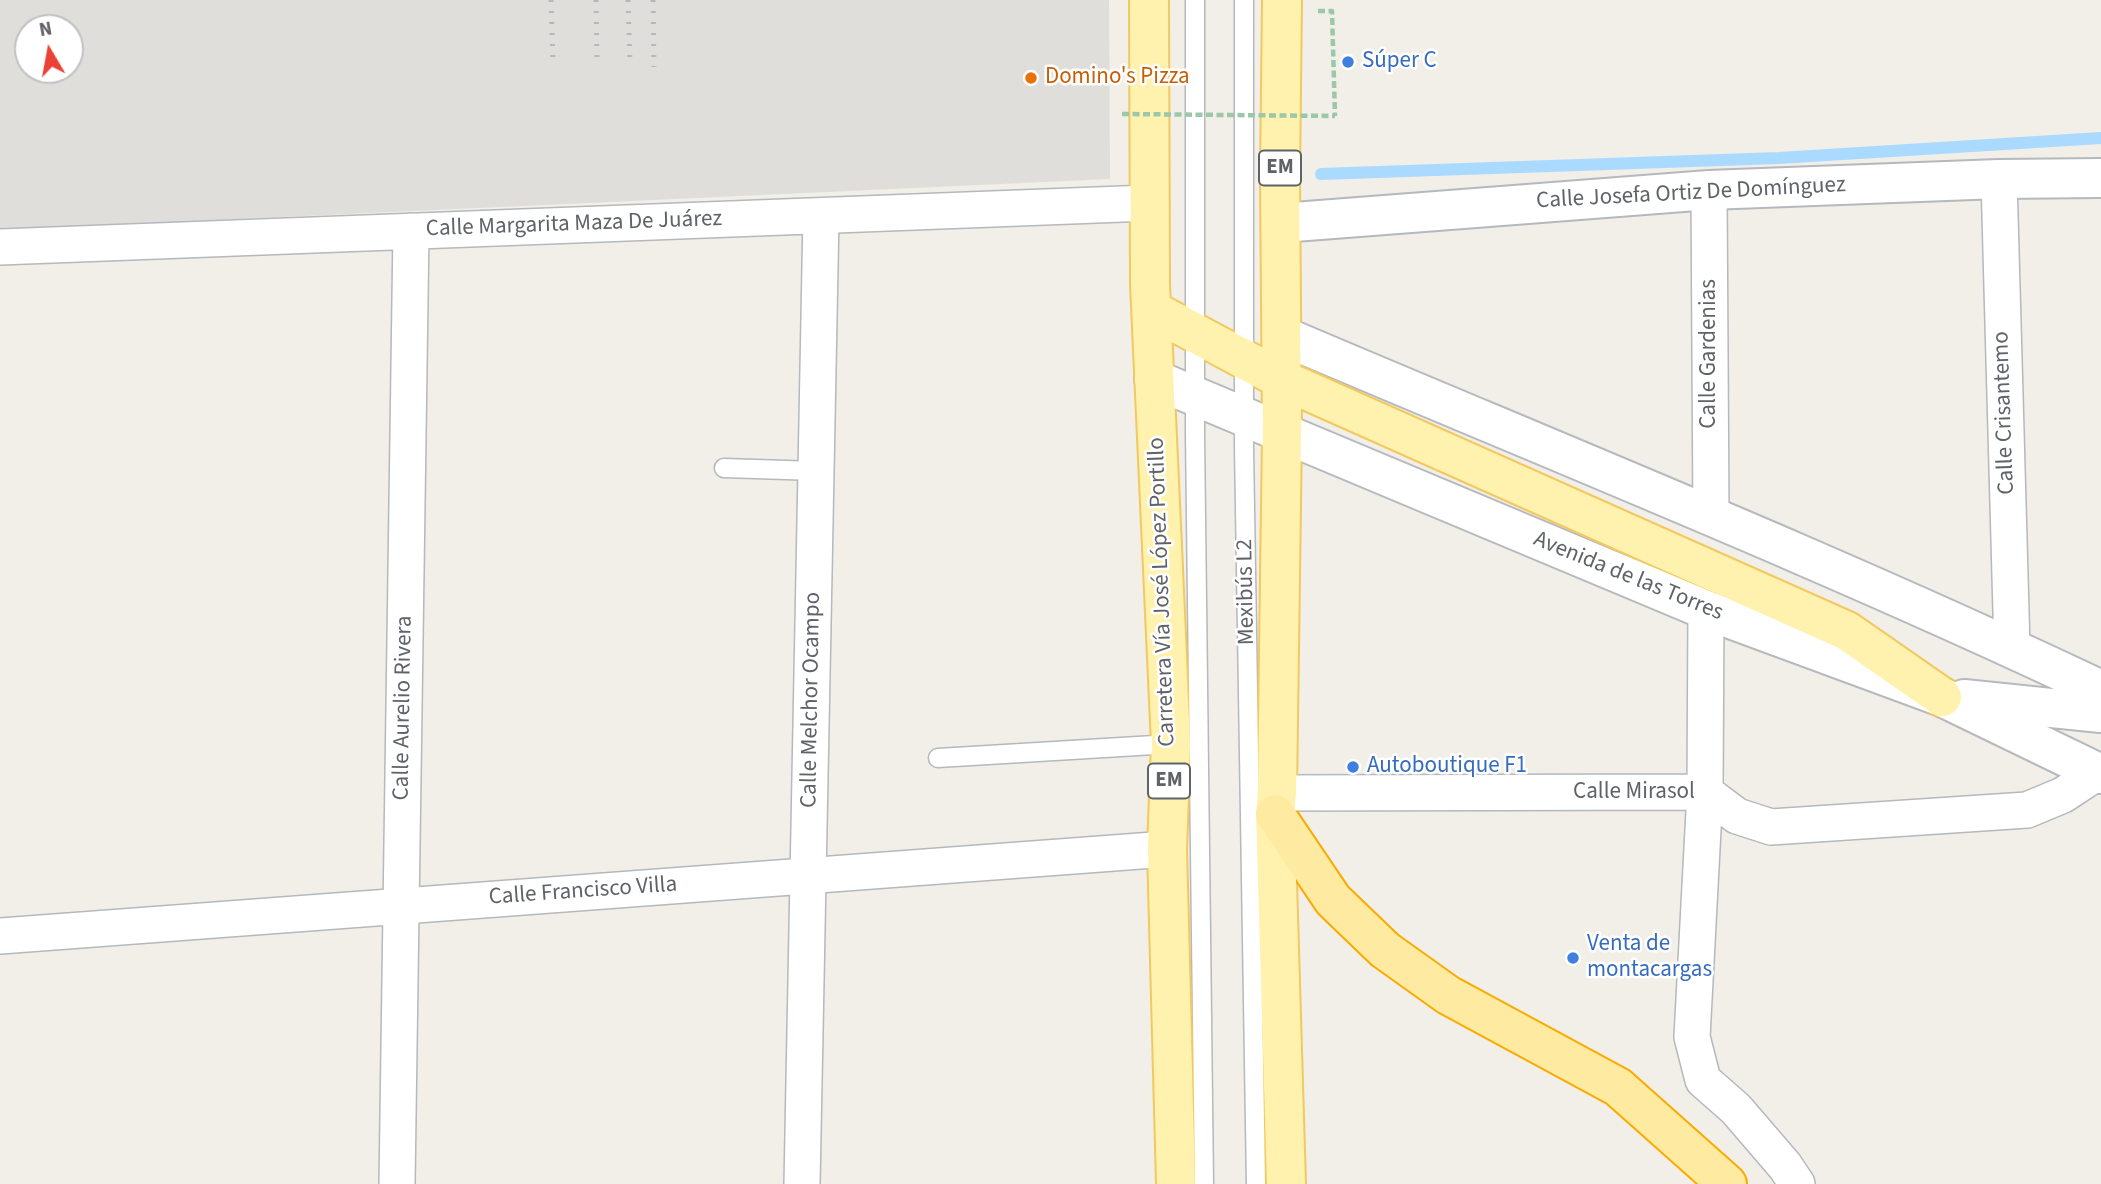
<!DOCTYPE html>
<html>
<head>
<meta charset="utf-8">
<style>
	body { margin:0 }
	#map { position:relative; width:2101px; height:1184px; overflow:hidden; background:#f1efe8; font-family:"Source Sans 3",sans-serif }
	canvas { display:block }
	.north { position:absolute; left:14px; top:14px; width:70px; height:70px; box-sizing:border-box; background:#fff; border:2px solid #bfc1c3; border-radius:50%; rotate:350deg; font-size:19px; font-weight:700; line-height:28px; text-align:center; color:#5f6368 }
	.north::after { content:''; display:block; margin:auto; width:24px; height:32px; background:#ea4335; clip-path:polygon(50% 0,100% 100%,50% 72%,0 100%) }
</style>
</head>
<body>
<div id="map">
<canvas width="2101" height="1184"></canvas>
<div class="north">N</div>
</div>
<script>
const ctx = document.querySelector('canvas').getContext('2d');
ctx.lineJoin = 'round';
function fillPath(path, color) {
  ctx.fillStyle = color;
  ctx.fill(path, 'evenodd');
}
function stroke(path, color, width, dash) {
  ctx.strokeStyle = color;
  ctx.lineWidth = width;
  ctx.lineCap = dash ? 'butt' : 'round';
  ctx.setLineDash(dash || []);
  ctx.stroke(path);
}
function drawText(font, color, halo, rows, align = 'center') {
  ctx.font = font + ' "Source Sans 3",sans-serif';
  ctx.lineWidth = 5;
  ctx.setLineDash([]);
  ctx.textBaseline = 'middle';
  ctx.strokeStyle = halo;
  ctx.fillStyle = color;
  for (const [text, x, y, turn = 0] of rows) {
    ctx.save();
    ctx.translate(x, y);
    ctx.rotate((+turn || 0) * Math.PI / 180);
    ctx.textAlign = isNaN(turn) ? turn : align;
    if (halo) ctx.strokeText(text, 0, 0);
    ctx.fillText(text, 0, 0);
    ctx.restore();
  }
}
fillPath(new Path2D(`
	M0,0H1109L1110,179L0,230ZM28,28H70V70H28Z`), '#e0deda');
stroke(new Path2D(`
	M1321,174L1779,158L2101,138`), '#aadaff', 12);
const service = new Path2D(`
	M1195,0V434L1204,1184
	M1244,0V447L1256,1184
	M724,468L817,471
	M938,758L1171,744`);
const minor = new Path2D(`
	M1999,179L2012,648
	M1709,190L1711,517
	M0,247L1149,203
	M1706,610L1705,792L1692,1037L1703,1080L1736,1109L1785,1166L1797,1184
	M1277,793L1705,792L1737,816L1771,827L2027,810L2063,795L2098,772
	M0,936L1167,849
	M397,1184L411,231
	M802,1184L821,216`);
const tertiary = new Path2D(`
	M1281,223L1709,190L1999,179L2101,178`);
const secondary = new Path2D(`
	M1283,336C1556,452 1833,563 2101,690
	M1154,379L1706,610L1942,697L2101,774
	M1964,699L2101,713`);
const primary = new Path2D(`
	M1149,0L1150,284L1171,744L1167,849L1176,1184
	M1282,0L1280,176L1282,433L1277,793L1275,814L1286,1184
	M1152,310L1281,379L1847,631L1942,697`);
const trunk = new Path2D(`
	M1275,814L1333,900L1385,950L1448,995L1618,1087L1727,1184`);
stroke(service, '#b5b8bc', 21);
stroke(minor, '#b5b8bc', 38);
stroke(tertiary, '#b5b8bc', 42);
stroke(secondary, '#b6babf', 42);
stroke(primary, '#f2c960', 42);
stroke(trunk, '#f9ab00', 42);
stroke(new Path2D(`
	M1318,11H1332L1335,116`), '#9cc7a9', 4.5, [7, 3.5]);
stroke(service, '#fff', 18);
stroke(minor, '#fff', 35);
stroke(tertiary, '#fff', 38);
stroke(secondary, '#fff', 38);
stroke(primary, '#fff2af', 38);
stroke(trunk, '#feeaa1', 38);
stroke(new Path2D(`
	M551,0L553,62
	M596,0L597,64
	M628,0L630,65
	M653,0L654,67`), '#b6b7b8', 5, [2, 9]);
stroke(new Path2D(`
	M1122,114L1335,116`), '#9cc7a9', 4.5, [7, 3.5]);
for (const [x, y, r, color] of [
	[1348,62,7,"#3f7fe0"],
	[1031,78,7,"#e8710a"],
	[1353,767,7,"#3f7fe0"],
	[1573,958,7,"#3f7fe0"]
]) {
  const dot = new Path2D();
  dot.arc(x, y, r, 0, 2 * Math.PI);
  ctx.fillStyle = color;
  ctx.fill(dot);
  stroke(dot, '#fff', 2.5);
}
for (const [x, y, w] of [
	[1280,168,42],
	[1169,781,42]
]) {
  const box = new Path2D();
  box.roundRect(x - w / 2, y - 17.5, w, 35, 5);
  ctx.fillStyle = '#fff';
  ctx.fill(box);
  stroke(box, '#5f6368', 2);
}
drawText('bold 21px', '#5f6368', null, [
	["EM",1280,168],
	["EM",1169,781]
]);
drawText('23px', '#366cbe', '#fff', [
	["Súper C",1362,62],
	["Autoboutique F1",1367,767],
	["Venta de",1587,945],
	["montacargas",1587,971]
], 'left');
drawText('23px', '#c56008', '#fff', [
	["Domino's Pizza",1045,78]
], 'left');
drawText('23px', '#5f6368', '#fff', [
	["Calle Josefa Ortiz De Domínguez",1691,194,-3],
	["Calle Margarita Maza De Juárez",574,225,-2],
	["Calle Gardenias",1710,354,-90],
	["Calle Crisantemo",2005,413,-92],
	["Avenida de las Torres",1628,577,22],
	["Carretera Vía José López Portillo",1163,592,-92],
	["Mexibús L2",1247,592,-91],
	["Calle Melchor Ocampo",812,700,-89],
	["Calle Aurelio Rivera",404,708,-89],
	["Calle Mirasol",1634,793],
	["Calle Francisco Villa",583,892,-4]
]);
</script>
</body>
</html>
